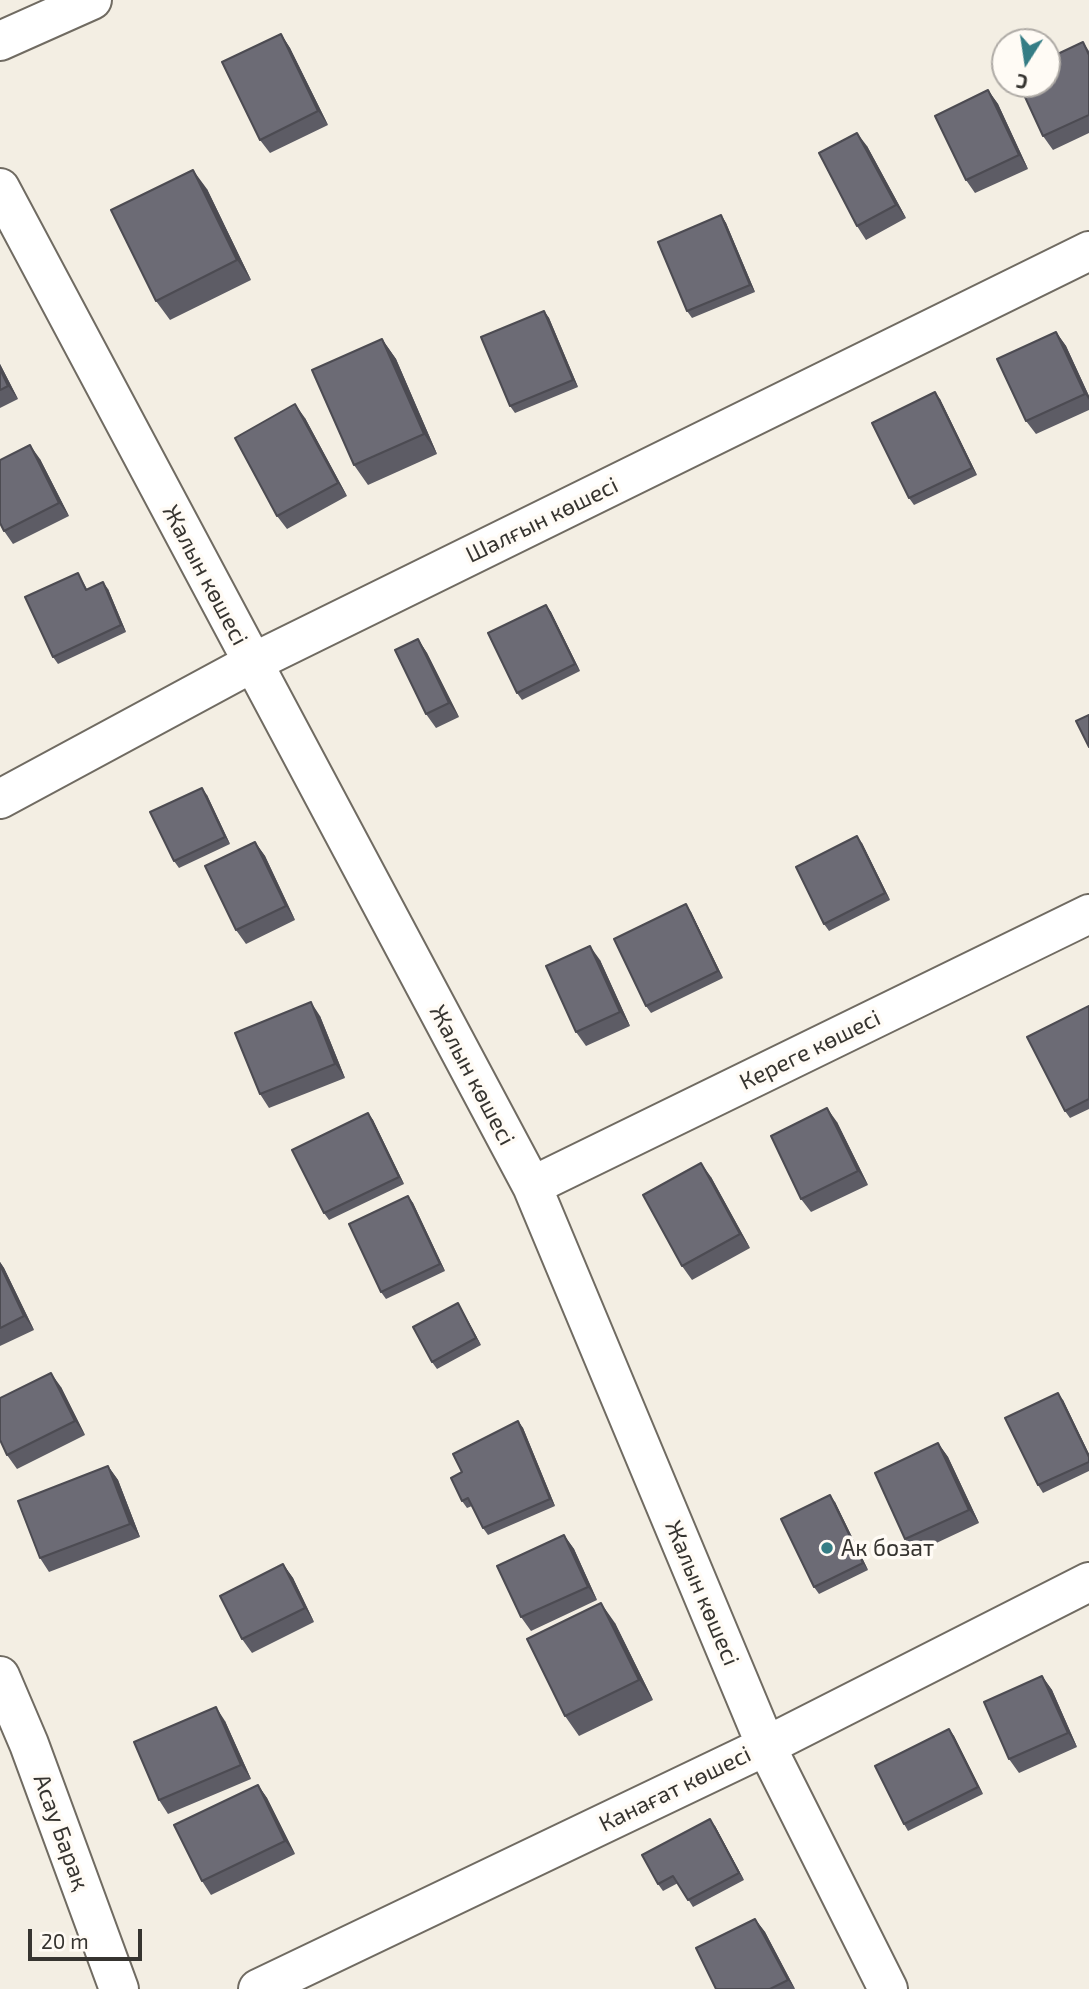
<!DOCTYPE html>
<html>
<head>
<meta charset="utf-8">
<style>
	body { margin:0 }
	#map { position:relative; width:1089px; height:1989px; overflow:hidden; background:#f3eee3; font-family:"Exo 2",sans-serif }
	canvas { display:block }
	.north { position:absolute; left:991px; top:28px; width:70px; height:70px; box-sizing:border-box; background:#fffbf5; border:2px solid #afaba6; border-radius:50%; rotate:192deg; font-size:19px; font-weight:700; line-height:28px; text-align:center; color:#363430 }
	.north::after { content:''; display:block; margin:auto; width:24px; height:32px; background:#357d85; clip-path:polygon(50% 0,100% 100%,50% 72%,0 100%) }
	.scale { position:absolute; left:28px; top:1929px; width:114px; height:32px; box-sizing:border-box; border:4px solid #363430; border-top:0; padding-left:9px; font-size:21px; line-height:24px; white-space:nowrap; color:#363430; -webkit-text-stroke:5px #fffbf5; paint-order:stroke }
</style>
</head>
<body>
<div id="map">
<canvas width="1089" height="1989"></canvas>
<div class="north">С</div>
<div class="scale">20 m</div>
</div>
<script>
const ctx = document.querySelector('canvas').getContext('2d');
ctx.lineJoin = 'round';
function stroke(path, color, width, dash) {
  ctx.strokeStyle = color;
  ctx.lineWidth = width;
  ctx.lineCap = dash ? 'butt' : 'round';
  ctx.setLineDash(dash || []);
  ctx.stroke(path);
}
function fillPath(path, color) {
  ctx.fillStyle = color;
  ctx.fill(path, 'evenodd');
}
function drawText(font, color, halo, rows, align = 'center') {
  ctx.font = font + ' "Exo 2",sans-serif';
  ctx.lineWidth = 7;
  ctx.setLineDash([]);
  ctx.textBaseline = 'middle';
  ctx.strokeStyle = halo;
  ctx.fillStyle = color;
  for (const [text, x, y, turn = 0] of rows) {
    ctx.save();
    ctx.translate(x, y);
    ctx.rotate((+turn || 0) * Math.PI / 180);
    ctx.textAlign = isNaN(turn) ? turn : align;
    if (halo) ctx.strokeText(text, 0, 0);
    ctx.fillText(text, 0, 0);
    ctx.restore();
  }
}
const minor = new Path2D(`
	M0,41L92,0
	M0,188L532,1186L766,1746L888,1989
	M0,799L252,663L1089,251
	M532,1186L1089,914
	M0,1676L29,1744L119,1989
	M258,1989L766,1746L1089,1582`);
stroke(minor, '#706b62', 42);
stroke(minor, '#fff', 38);
fillPath(new Path2D(`
	M281,34L290,48L328,125L270,153L260,140Z
	M1083,42L1089,51V133L1053,150L1043,136Z
	M988,90L998,104L1028,169L975,193L966,180Z
	M867,146L906,218L866,240L857,226Z
	M207,189L251,280L170,320L156,301Z
	M721,215L726,223L755,292L692,318L687,311Z
	M544,311L549,318L578,387L515,413L510,406Z
	M1056,332L1066,346L1089,396V410L1036,434L1026,421Z
	M382,339L396,359L437,454L368,485L354,465Z
	M0,364L18,399L0,408Z
	M940,399L977,475L914,505L909,498Z
	M305,418L347,496L287,529L277,516Z
	M40,459L69,516L13,544L4,531Z
	M78,573L87,589H108L126,632L58,664L53,657Z
	M546,605L551,612L580,671L522,700L517,693Z
	M418,639L427,653L459,717L436,728L426,714Z
	M207,795L230,844L179,868L174,861Z
	M255,842L265,856L295,920L246,944L236,930Z
	M862,843L890,900L829,931L824,924Z
	M691,912L723,978L651,1013L646,1006Z
	M600,960L630,1026L586,1046L576,1032Z
	M1089,1006V1109L1070,1118L1065,1111Z
	M320,1016L345,1078L269,1108L260,1094Z
	M368,1113L373,1120L404,1184L329,1220L324,1213Z
	M837,1122L868,1185L811,1212L801,1199Z
	M711,1177L750,1248L692,1280L682,1266Z
	M408,1196L413,1203L445,1271L386,1299L381,1292Z
	M0,1262L4,1268L34,1330L0,1346Z
	M462,1310L481,1345L437,1369L432,1362Z
	M61,1387L85,1435L17,1469L7,1455Z
	M1063,1400L1089,1454V1471L1043,1493L1038,1485Z
	M518,1421L523,1428L555,1506L488,1535L483,1528L472,1506L467,1508L462,1501V1472Z
	M938,1443L948,1457L979,1523L915,1553L905,1539Z
	M108,1466L118,1480L140,1537L49,1572L40,1558Z
	M835,1502L868,1570L819,1594L814,1587Z
	M564,1535L574,1549L597,1600L531,1631L521,1617Z
	M283,1564L293,1578L314,1622L252,1653L242,1639Z
	M615,1623L653,1700L579,1736L565,1716Z
	M1042,1676L1052,1690L1077,1747L1019,1773L1009,1759Z
	M225,1721L251,1779L168,1814L159,1800Z
	M949,1729L954,1736L983,1794L908,1831L904,1824Z
	M258,1785L267,1798L295,1854L211,1895L202,1881Z
	M715,1826L744,1880L693,1907L678,1883L663,1891L658,1884Z
	M755,1919L765,1932L795,1989H716Z`), '#5d5c65');
fillPath(new Path2D(`
	M281,34L290,48L328,125L318,111Z
	M988,90L998,104L1028,169L1019,155Z
	M857,133L867,146L906,218L896,205Z
	M193,170L207,189L251,280L237,260Z
	M721,215L726,223L755,292L750,285Z
	M544,311L549,318L578,387L573,380Z
	M1056,332L1066,346L1089,396V400L1085,394Z
	M382,339L396,359L437,454L424,434Z
	M0,364L18,399L8,386L0,369Z
	M935,392L940,399L977,475L972,468Z
	M295,404L305,418L347,496L338,483Z
	M30,445L40,459L69,516L59,503Z
	M103,582L108,589L126,632L121,625Z
	M546,605L551,612L580,671L575,664Z
	M418,639L427,653L459,717L449,703Z
	M202,788L207,795L230,844L225,837Z
	M857,836L862,843L890,900L885,893Z
	M255,842L265,856L295,920L286,906Z
	M686,904L691,912L723,978L718,971Z
	M590,946L600,960L630,1026L620,1012Z
	M311,1002L320,1016L345,1078L335,1064Z
	M827,1108L837,1122L868,1185L858,1171Z
	M368,1113L373,1120L404,1184L399,1177Z
	M701,1163L711,1177L750,1248L740,1234Z
	M408,1196L413,1203L445,1271L440,1264Z
	M0,1262L4,1268L34,1330L24,1316L0,1265Z
	M458,1303L462,1310L481,1345L476,1338Z
	M51,1373L61,1387L85,1435L75,1421Z
	M1058,1393L1063,1400L1089,1454V1457Z
	M518,1421L523,1428L555,1506L550,1499Z
	M938,1443L948,1457L979,1523L969,1510Z
	M108,1466L118,1480L140,1537L130,1524Z
	M830,1495L835,1502L868,1570L863,1563Z
	M564,1535L574,1549L597,1600L588,1587Z
	M283,1564L293,1578L314,1622L305,1608Z
	M601,1603L615,1623L653,1700L639,1680Z
	M1042,1676L1052,1690L1077,1747L1068,1733Z
	M216,1707L225,1721L251,1779L241,1765Z
	M949,1729L954,1736L983,1794L978,1787Z
	M258,1785L267,1798L295,1854L285,1841Z
	M710,1819L715,1826L744,1880L739,1873Z
	M755,1919L765,1932L795,1989L788,1980Z`), '#4c4b52');
const building = new Path2D(`
	M281,34L318,111L260,140L222,62Z
	M1083,42L1089,55V115L1043,136L1019,84H1047V59Z
	M988,90L1019,155L966,180L935,116Z
	M857,133L896,205L857,226L819,153Z
	M193,170L237,260L156,301L111,210Z
	M721,215L750,285L687,311L658,242Z
	M544,311L573,380L510,406L481,337Z
	M1056,332L1085,394L1026,421L997,359Z
	M382,339L424,434L354,465L312,370Z
	M0,369L8,386L0,390Z
	M935,392L972,468L909,498L872,423Z
	M295,404L338,483L277,516L235,438Z
	M30,445L59,503L4,531L0,523V460Z
	M78,573L86,590L103,582L121,625L53,657L25,597Z
	M546,605L575,664L517,693L488,633Z
	M418,639L449,703L426,714L395,650Z
	M1089,715V747L1076,721Z
	M202,788L225,837L174,861L150,812Z
	M857,836L885,893L824,924L796,867Z
	M255,842L286,906L236,930L205,866Z
	M686,904L718,971L646,1006L614,939Z
	M590,946L620,1012L576,1032L546,966Z
	M311,1002L335,1064L260,1094L235,1033Z
	M1089,1006V1099L1065,1111L1027,1037Z
	M827,1108L858,1171L801,1199L771,1136Z
	M368,1113L399,1177L324,1213L292,1150Z
	M701,1163L740,1234L682,1266L643,1195Z
	M408,1196L440,1264L381,1292L349,1224Z
	M0,1265L24,1316L0,1328Z
	M458,1303L476,1338L432,1362L413,1327Z
	M51,1373L75,1421L7,1455L0,1440V1398Z
	M1058,1393L1089,1457V1462L1038,1485L1005,1418Z
	M518,1421L550,1499L483,1528L468,1498L462,1501L451,1478L462,1472L453,1454Z
	M938,1443L969,1510L905,1539L875,1473Z
	M108,1466L130,1524L40,1558L18,1501Z
	M830,1495L863,1563L814,1587L781,1519Z
	M564,1535L588,1587L521,1617L497,1566Z
	M283,1564L305,1608L242,1639L220,1596Z
	M601,1603L639,1680L565,1716L527,1639Z
	M1042,1676L1068,1733L1009,1759L984,1702Z
	M216,1707L241,1765L159,1800L134,1742Z
	M949,1729L978,1787L904,1824L875,1766Z
	M258,1785L285,1841L202,1881L174,1825Z
	M710,1819L739,1873L688,1900L673,1876L658,1884L642,1855Z
	M755,1919L788,1980L770,1989H716L696,1948Z`);
fillPath(building, '#6c6b75');
stroke(building, '#4c4b52', 2);
for (const [x, y, r, color] of [
	[827,1548,7,"#357d85"]
]) {
  const dot = new Path2D();
  dot.arc(x, y, r, 0, 2 * Math.PI);
  ctx.fillStyle = color;
  ctx.fill(dot);
  stroke(dot, '#fffbf5', 2.5);
}
drawText('23px', '#363430', '#fffbf5', [
	["Шалғын көшесі",542,520,-26],
	["Жалын көшесі",205,575,62],
	["Кереге көшесі",810,1050,-26],
	["Жалын көшесі",472,1075,62],
	["Жалын көшесі",702,1593,67],
	["Канағат көшесі",675,1789,-26],
	["Асау Барақ",61,1832,70]
]);
drawText('23px', '#363430', '#fffbf5', [
	["Ак бозат",841,1548]
], 'left');
</script>
</body>
</html>
